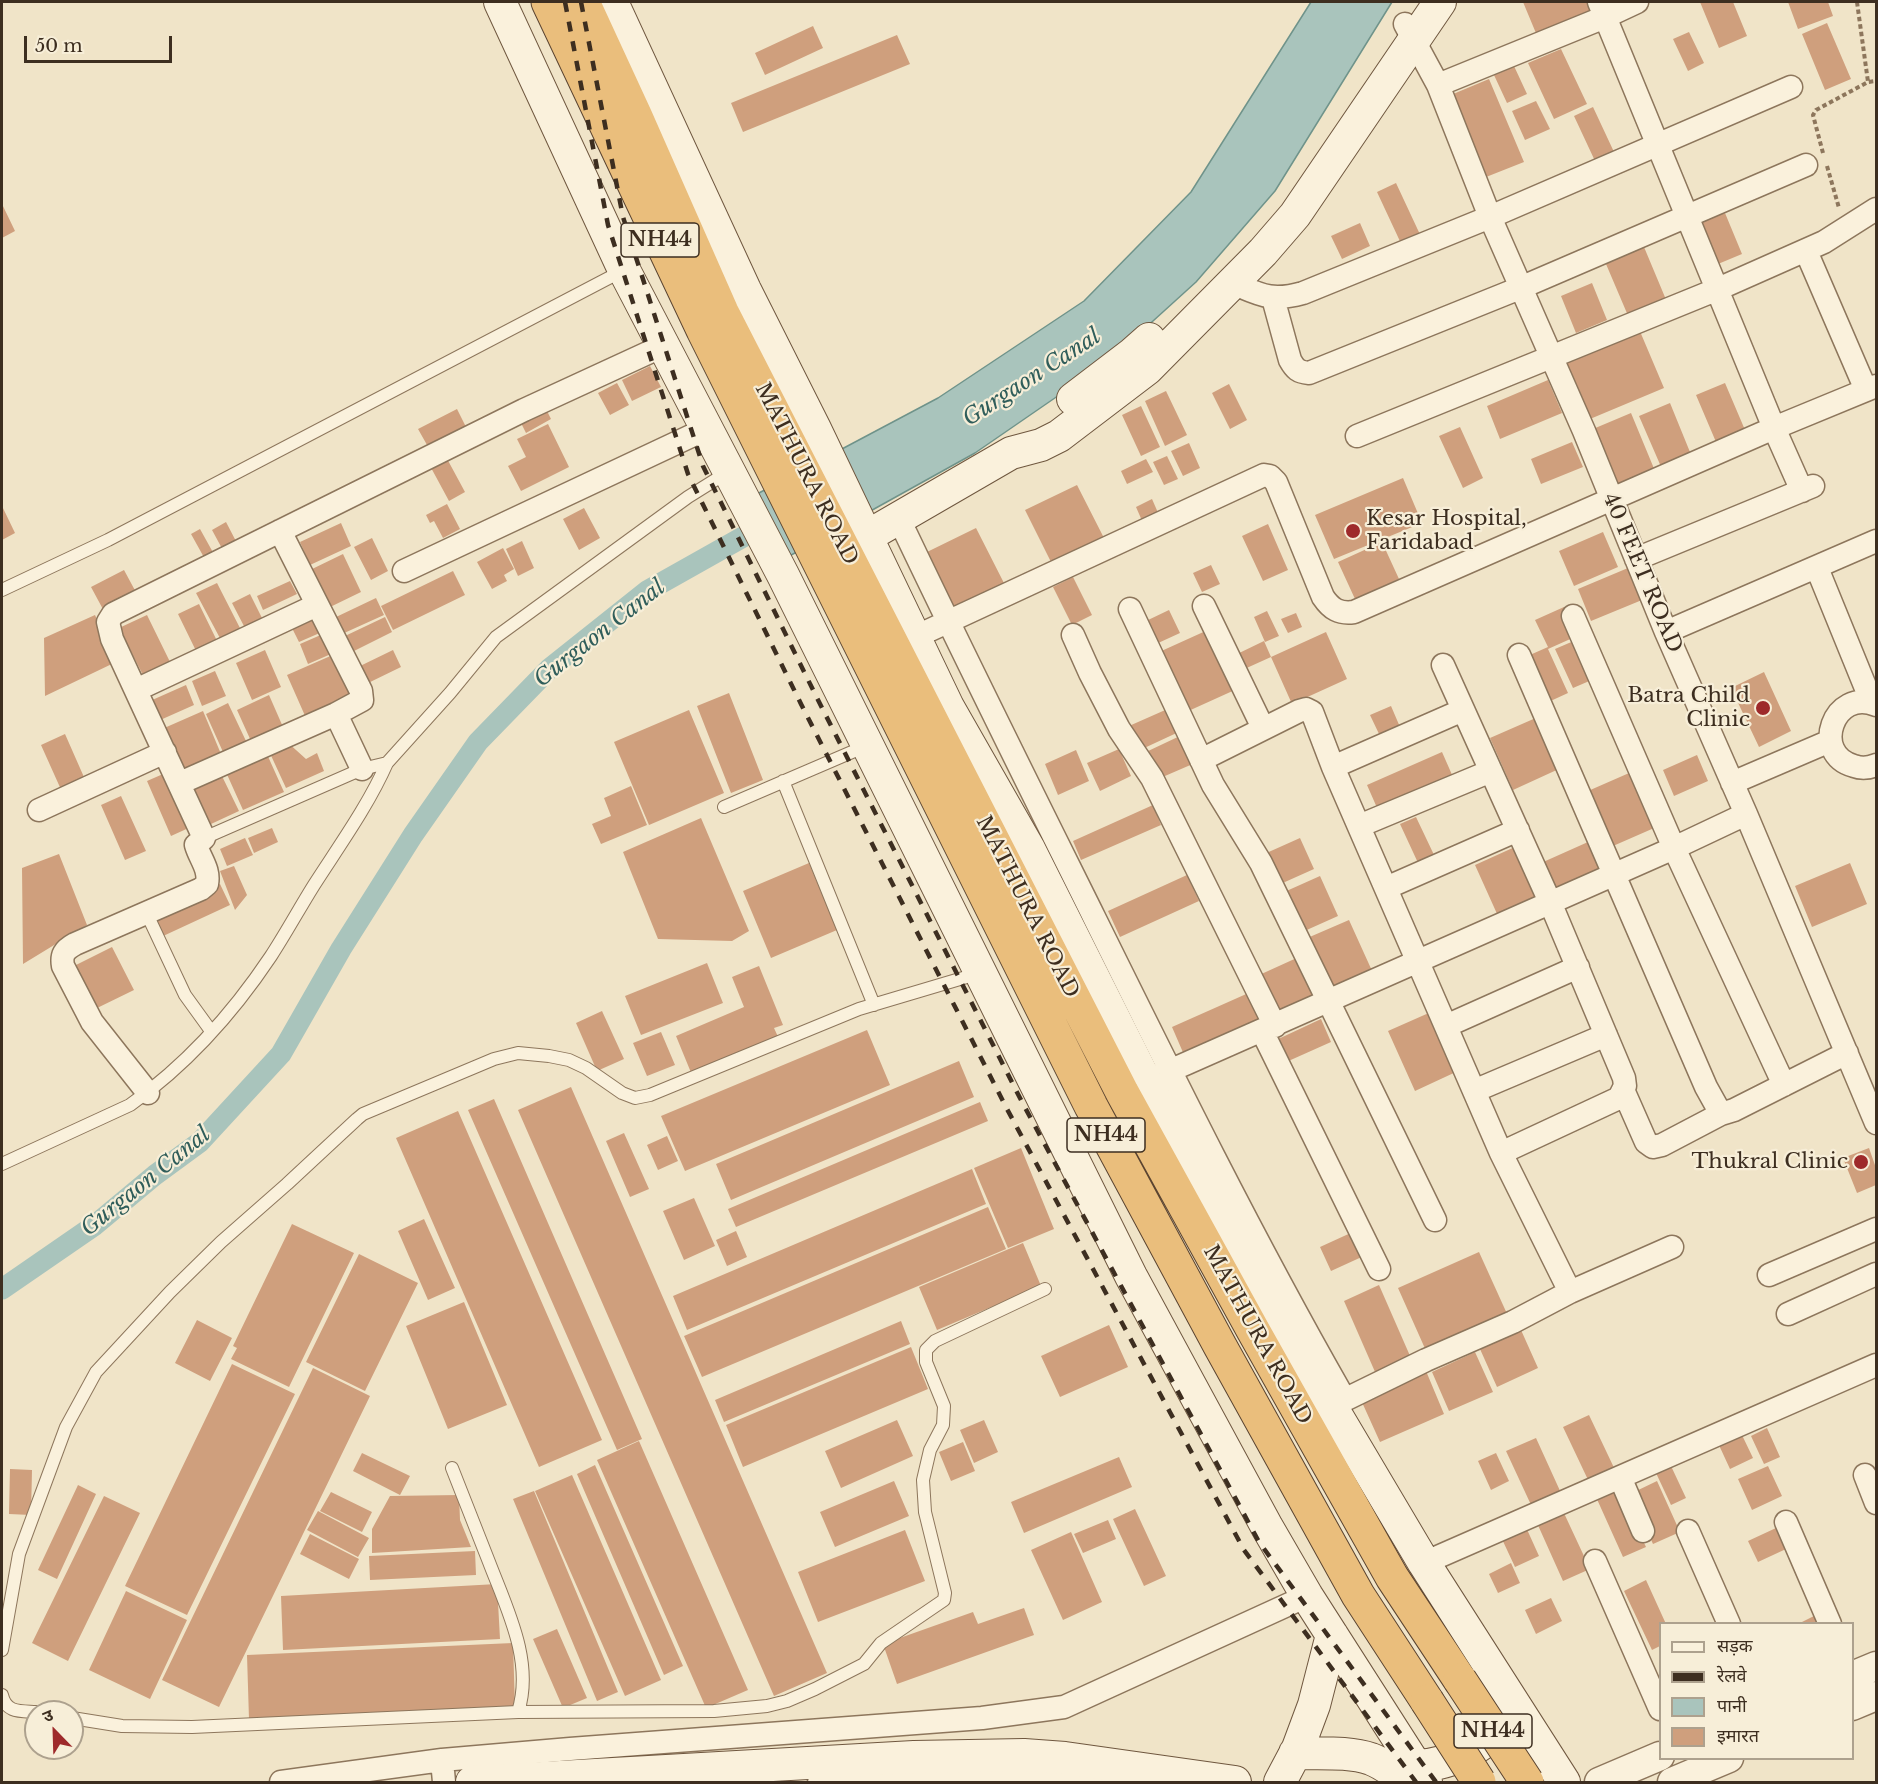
<!DOCTYPE html>
<html>
<head>
<meta charset="utf-8">
<style>
	body { margin:0 }
	#map { position:relative; width:1878px; height:1784px; overflow:hidden; background:#f0e4c8; font-family:"Libre Baskerville","Noto Sans Devanagari",serif }
	canvas { display:block }
	.frame { position:absolute; inset:0; border:3px solid #3d2e20; pointer-events:none }
	.legend { position:absolute; left:1659px; top:1622px; width:195px; height:138px; box-sizing:border-box; background:#f7eed8; border:2px solid #ada18e; margin:0; padding:8px 10px; list-style:none; font-size:18px; color:#3d2e20 }
	.legend li { display:flex; align-items:center; gap:12px; height:30px }
	.legend b { width:30px; border:2px solid #ada18e }
	.north { position:absolute; left:24px; top:1700px; width:60px; height:60px; box-sizing:border-box; background:#f7eed8; border:2px solid #ada18e; border-radius:50%; rotate:337deg; font-size:16px; font-weight:700; line-height:24px; text-align:center; color:#3d2e20 }
	.north::after { content:''; display:block; margin:auto; width:21px; height:27px; background:#9e2a2b; clip-path:polygon(50% 0,100% 100%,50% 72%,0 100%) }
	.scale { position:absolute; left:24px; top:36px; width:148px; height:27px; box-sizing:border-box; border:3px solid #3d2e20; border-top:0; padding-left:8px; font-size:18px; line-height:21px; white-space:nowrap; color:#3d2e20; -webkit-text-stroke:4px #f7eed8; paint-order:stroke }
</style>
</head>
<body>
<div id="map">
<canvas width="1878" height="1784"></canvas>
<div class="frame"></div>
<ul class="legend">
<li><b style="height:8px;background:#faf1dc"></b>सड़क</li>
<li><b style="height:8px;background:#3d2e20"></b>रेलवे</li>
<li><b style="height:16px;background:#a9c4bc"></b>पानी</li>
<li><b style="height:16px;background:#cf9f7d"></b>इमारत</li>
</ul>
<div class="north">उ</div>
<div class="scale">50 m</div>
</div>
<script>
const ctx = document.querySelector('canvas').getContext('2d');
ctx.lineJoin = 'round';
function fillPath(path, color) {
  ctx.fillStyle = color;
  ctx.fill(path, 'evenodd');
}
function stroke(path, color, width, dash) {
  ctx.strokeStyle = color;
  ctx.lineWidth = width;
  ctx.lineCap = dash ? 'butt' : 'round';
  ctx.setLineDash(dash || []);
  ctx.stroke(path);
}
function drawText(font, color, halo, rows, align = 'center') {
  ctx.font = font + ' "Libre Baskerville",serif';
  ctx.lineWidth = 4.5;
  ctx.setLineDash([]);
  ctx.textBaseline = 'middle';
  ctx.strokeStyle = halo;
  ctx.fillStyle = color;
  for (const [text, x, y, turn = 0] of rows) {
    ctx.save();
    ctx.translate(x, y);
    ctx.rotate((+turn || 0) * Math.PI / 180);
    ctx.textAlign = isNaN(turn) ? turn : align;
    if (halo) ctx.strokeText(text, 0, 0);
    ctx.fillText(text, 0, 0);
    ctx.restore();
  }
}
const water = new Path2D(`
	M1311,2H1392L1275,191L1196,282L1110,360L975,453L775,564L742,502L938,398L1084,301L1191,192Z`);
fillPath(water, '#a9c4bc');
stroke(water, '#6f938a', 1.5);
stroke(new Path2D(`
	M2,1289L95,1225L155,1175L200,1142L281,1054L341,949L413,835L478,742L549,669L647,591L743,537L770,524`), '#a9c4bc', 21);
fillPath(new Path2D(`
	M1523,2H1589L1595,15L1538,38Z
	M1700,2H1733L1747,36L1719,48Z
	M1788,2H1828L1833,16L1798,29Z
	M1827,23L1851,79L1825,90L1802,34Z
	M813,26L823,48L765,75L755,53Z
	M1689,32L1704,63L1688,71L1673,39Z
	M897,35L910,64L743,132L731,103Z
	M1561,49L1587,104L1554,119L1528,63Z
	M1514,66L1527,94L1507,103L1494,75Z
	M1489,79L1524,162L1481,179L1446,97Z
	M1536,101L1550,129L1525,140L1512,111Z
	M1593,107L1614,152L1595,161L1574,116Z
	M1396,183L1424,243L1405,252L1377,192Z
	M2,204L15,231L2,238Z
	M1725,213L1742,254L1718,264L1701,222Z
	M1360,223L1370,246L1342,259L1331,236Z
	M1644,247L1667,302L1629,318L1606,264Z
	M1592,283L1607,320L1576,333L1561,296Z
	M1639,329L1664,388L1590,419L1565,359Z
	M650,366L661,387L632,401L622,380Z
	M1548,380L1562,413L1500,439L1487,406Z
	M617,383L629,405L610,415L598,393Z
	M1725,383L1745,430L1716,442L1696,395Z
	M1229,384L1247,420L1230,429L1212,393Z
	M1166,391L1187,435L1165,446L1145,401Z
	M543,403L551,419L526,433L518,417Z
	M1670,403L1692,457L1662,469L1639,416Z
	M1141,406L1160,447L1141,456L1122,415Z
	M457,409L469,433L431,452L418,429Z
	M1631,413L1655,471L1618,487L1593,429Z
	M548,424L569,467L521,491L508,466L526,457L517,439Z
	M1460,427L1483,478L1463,488L1439,436Z
	M1572,442L1583,467L1541,484L1531,459Z
	M1189,443L1200,468L1183,476L1171,451Z
	M445,455L465,492L449,501L429,464Z
	M1167,456L1178,479L1164,485L1153,462Z
	M1146,459L1153,472L1127,484L1121,471Z
	M1403,478L1422,523L1334,559L1315,515Z
	M1077,485L1105,540L1053,566L1025,510Z
	M1152,499L1159,515L1143,523L1136,507Z
	M447,504L460,529L443,538L434,521L430,523L426,515Z
	M2,506L15,533L2,540Z
	M584,508L600,538L579,550L563,519Z
	M226,522L239,547L225,554L212,530Z
	M341,523L351,546L310,565L300,542Z
	M1268,524L1288,570L1263,581L1242,536Z
	M976,528L1006,587L956,611L927,552Z
	M200,529L215,556L206,561L191,534Z
	M1603,532L1618,567L1574,586L1559,551Z
	M372,538L388,571L371,580L354,547Z
	M522,541L534,568L518,576L506,549Z
	M1382,542L1399,579L1355,599L1338,562Z
	M503,548L514,569L504,575L507,581L492,589L477,562Z
	M343,554L361,592L326,609L308,571Z
	M1211,565L1220,584L1202,592L1193,573Z
	M1628,568L1642,600L1591,621L1578,589Z
	M124,570L138,596L105,613L91,587Z
	M453,571L465,595L393,630L381,606Z
	M1073,577L1092,615L1072,625L1053,587Z
	M290,581L297,594L263,610L257,596Z
	M217,583L242,632L222,642L196,593Z
	M250,594L264,622L246,630L232,603Z
	M376,598L384,615L342,634L334,618Z
	M199,604L220,647L199,657L178,614Z
	M1564,607L1577,636L1548,649L1568,693L1544,704L1523,658L1548,647L1535,620Z
	M1169,610L1180,633L1156,644L1146,621Z
	M1267,611L1279,636L1265,642L1254,617Z
	M1296,613L1302,627L1288,633L1281,619Z
	M95,615L116,662L45,696L44,638Z
	M147,615L172,666L145,679L119,628Z
	M385,617L392,632L352,652L345,636Z
	M315,618L322,632L299,642L292,628Z
	M1210,629L1237,689L1184,713L1157,653Z
	M1326,632L1347,679L1292,704L1271,657Z
	M323,634L331,654L308,664L300,644Z
	M1576,640L1594,679L1573,688L1555,649Z
	M1264,641L1271,657L1240,671L1233,656Z
	M265,650L281,687L252,700L236,663Z
	M393,650L401,667L364,685L356,668Z
	M335,654L354,697L306,718L287,675Z
	M215,671L226,696L202,706L192,681Z
	M1764,672L1791,731L1759,747L1731,688Z
	M186,685L194,705L158,721L150,701Z
	M729,693L763,780L731,793L697,706Z
	M269,695L283,727L251,741L237,710Z
	M228,703L246,741L223,752L206,714Z
	M1391,706L1400,727L1380,736L1370,715Z
	M1172,707L1183,730L1140,750L1129,726Z
	M689,710L724,793L649,825L614,742Z
	M203,711L221,754L181,771L162,729Z
	M1538,717L1561,768L1513,790L1490,738Z
	M65,734L87,784L63,794L41,745Z
	M1182,735L1195,763L1158,779L1146,752Z
	M286,741L306,759L317,753L324,771L286,788L268,749Z
	M1119,749L1131,776L1100,791L1087,763Z
	M1076,750L1089,781L1058,795L1045,764Z
	M266,752L284,792L243,810L225,770Z
	M1442,752L1453,777L1378,810L1367,785Z
	M1697,755L1708,781L1674,796L1663,770Z
	M1636,770L1661,825L1613,846L1588,791Z
	M170,771L193,826L171,836L147,781Z
	M220,772L239,811L211,824L192,785Z
	M631,786L647,825L601,844L592,824L611,816L604,798Z
	M121,796L146,851L125,860L101,805Z
	M1153,805L1161,825L1081,860L1073,841Z
	M1416,817L1435,857L1419,865L1400,824Z
	M701,818L749,931L732,941L658,939L623,852Z
	M272,828L278,842L254,853L248,838Z
	M245,838L253,855L227,866L220,849Z
	M1300,838L1314,869L1276,886L1262,855Z
	M1588,842L1602,872L1555,894L1541,863Z
	M1517,846L1540,897L1498,916L1475,865Z
	M59,854L87,925L23,964L22,868Z
	M809,863L837,930L771,958L743,891Z
	M1850,863L1867,904L1812,927L1795,886Z
	M234,866L247,895L235,910L220,871Z
	M1187,875L1199,901L1120,937L1108,911Z
	M1320,876L1338,916L1300,933L1282,893Z
	M220,884L230,905L161,937L151,916Z
	M1349,920L1373,973L1329,993L1305,939Z
	M112,947L134,990L93,1010L72,967Z
	M1301,956L1321,1001L1277,1021L1257,976Z
	M707,963L723,1003L641,1035L625,996Z
	M759,966L783,1025L774,1028L779,1039L692,1075L676,1036L744,1007L732,977Z
	M1253,991L1266,1020L1185,1057L1172,1027Z
	M602,1011L624,1059L597,1071L576,1023Z
	M1431,1012L1458,1071L1415,1091L1388,1031Z
	M1321,1019L1331,1042L1284,1063L1274,1041Z
	M867,1030L890,1085L685,1171L661,1116Z
	M661,1032L675,1065L647,1076L633,1043Z
	M959,1061L974,1097L731,1200L716,1164Z
	M571,1087L827,1673L774,1696L518,1110Z
	M494,1099L642,1439L617,1450L468,1110Z
	M980,1102L988,1121L736,1227L728,1209Z
	M458,1111L602,1440L539,1467L396,1138Z
	M624,1133L649,1189L630,1197L606,1141Z
	M667,1136L678,1161L658,1170L647,1145Z
	M1021,1148L1054,1229L1008,1248L974,1168Z
	M1869,1148L1876,1168V1185L1857,1193L1843,1158Z
	M972,1169L986,1204L687,1330L673,1296Z
	M694,1198L715,1246L684,1260L663,1211Z
	M988,1207L1006,1249L702,1377L684,1336Z
	M424,1219L455,1288L428,1300L398,1231Z
	M292,1224L354,1253L289,1387L231,1359L237,1348L233,1346Z
	M736,1231L747,1257L727,1266L716,1240Z
	M1355,1231L1366,1255L1331,1271L1320,1247Z
	M1023,1243L1041,1286L937,1330L919,1287Z
	M1479,1252L1508,1316L1427,1353L1398,1288Z
	M359,1254L418,1283L365,1391L306,1362Z
	M1379,1285L1414,1365L1379,1381L1344,1301Z
	M464,1302L507,1405L448,1429L406,1326Z
	M197,1320L232,1338L210,1381L175,1363Z
	M901,1321L910,1344L724,1422L715,1400Z
	M1109,1325L1128,1367L1060,1397L1041,1356Z
	M1521,1330L1538,1368L1497,1387L1480,1349Z
	M911,1347L928,1389L743,1467L726,1425Z
	M1475,1352L1493,1392L1449,1411L1432,1372Z
	M232,1364L295,1394L187,1615L125,1586Z
	M313,1368L370,1396L219,1707L162,1680Z
	M1426,1371L1444,1414L1380,1442L1361,1400Z
	M1589,1415L1616,1472L1590,1484L1563,1427Z
	M897,1420L913,1456L841,1488L825,1451Z
	M984,1420L998,1452L974,1463L960,1430Z
	M1767,1428L1780,1457L1764,1464L1751,1436Z
	M1741,1433L1753,1458L1730,1469L1718,1443Z
	M1536,1438L1561,1493L1532,1507L1506,1451Z
	M639,1441L748,1690L706,1708L597,1460Z
	M963,1442L975,1471L951,1481L939,1452Z
	M362,1453L410,1476L400,1495L353,1471Z
	M1496,1453L1509,1481L1491,1490L1478,1461Z
	M1119,1457L1132,1487L1024,1533L1011,1502Z
	M595,1465L683,1666L664,1675L577,1474Z
	M1671,1466L1686,1498L1671,1505L1656,1473Z
	M1768,1466L1782,1496L1752,1510L1738,1479Z
	M10,1469L32,1470L31,1515L9,1514Z
	M572,1475L661,1680L625,1696L535,1491Z
	M894,1481L909,1516L835,1547L820,1512Z
	M1657,1481L1680,1532L1653,1544L1630,1494Z
	M78,1485L96,1494L57,1579L38,1570Z
	M1618,1487L1646,1547L1623,1557L1596,1497Z
	M534,1491L618,1692L597,1701L513,1499Z
	M331,1492L372,1512L362,1532L320,1511Z
	M459,1495L460,1520L471,1547L372,1553V1529L390,1496Z
	M104,1496L140,1513L68,1661L32,1643Z
	M1135,1509L1166,1576L1144,1586L1113,1519Z
	M318,1511L369,1538L358,1557L307,1530Z
	M1563,1511L1590,1569L1563,1581L1537,1523Z
	M1108,1520L1116,1539L1083,1553L1074,1534Z
	M1525,1525L1539,1556L1515,1567L1501,1537Z
	M1776,1528L1786,1549L1758,1562L1748,1541Z
	M905,1530L925,1581L818,1622L798,1572Z
	M1071,1532L1102,1602L1063,1620L1031,1550Z
	M310,1534L359,1559L349,1579L300,1554Z
	M475,1551L476,1575L370,1580L369,1556Z
	M1511,1563L1520,1583L1498,1593L1489,1574Z
	M1646,1580L1666,1624H1660V1646L1652,1650L1624,1591Z
	M497,1584L500,1639L283,1650L281,1596Z
	M126,1591L187,1620L150,1699L89,1670Z
	M1551,1598L1562,1621L1536,1634L1525,1610Z
	M1024,1608L1034,1635L897,1684L883,1644L973,1612L978,1624Z
	M1814,1616L1817,1624H1798Z
	M557,1629L587,1698L563,1708L533,1639Z
	M513,1643L515,1708L249,1719L247,1655Z`), '#cf9f7d');
const service = new Path2D(`
	M2,590L108,540L624,270
	M783,781L874,1005
	M724,807L866,746
	M204,838L362,769L387,763L450,693L496,637L688,497L728,472
	M146,912L185,995L211,1031
	M2,1164L130,1105C185,1066 233,1013 271,956C286,933 299,909 314,885C339,846 368,806 387,763
	M452,1468C464,1499 477,1531 489,1562C507,1609 534,1662 518,1712
	M2,1650L19,1554L66,1427L96,1372L170,1292L221,1242L287,1184L357,1119L363,1114L494,1059L518,1053L549,1056L569,1060L586,1068L622,1093L635,1098L650,1095L859,1009L980,973
	M2,1695C6,1713 20,1711 36,1712
	M72,1718L122,1726L192,1727L518,1712L714,1711L767,1706L787,1701L815,1689L864,1664L881,1643L944,1600L945,1593L925,1512L923,1480L930,1450L943,1425L944,1406L926,1362V1350L935,1341L1045,1289`);
const minor = new Path2D(`
	M1599,2L1774,428L1802,491
	M1405,24L1438,85L1490,217L1584,431L1666,632L1746,814L1876,1123
	M1438,85L1605,17L1637,2
	M1806,251L1866,390
	M1232,283C1261,295 1271,302 1303,293L1490,217L1791,87
	M1273,298L1290,360C1295,369 1298,372 1309,373L1520,288L1806,165
	M1357,436L1718,289L1824,242L1876,209
	M899,519C962,652 1028,784 1094,917C1173,1077 1252,1237 1341,1393
	M1636,559L1813,486
	M1817,568L1872,703
	M404,571L706,429
	M1204,606L1263,728
	M1130,609L1213,785L1261,863L1435,1220
	M1573,616L1674,848L1784,1085
	M1666,632L1876,541
	M1073,635L1090,673L1119,729L1152,778L1275,1026
	M915,637L1264,475L1270,476L1276,482L1323,597C1331,609 1339,614 1354,612L1774,428L1876,386
	M1519,655L1706,1087L1721,1114L1734,1110L1847,1053
	M1443,665L1550,902L1624,1078L1625,1086L1619,1098L1501,1153
	M136,690L317,605
	M1876,705C1834,687 1810,754 1854,766C1862,769 1869,768 1876,765
	M336,714L362,769
	M1201,760L1299,711L1306,709L1312,712L1333,767L1501,1153L1570,1292
	M1333,767L1463,710
	M180,783L336,714L362,700L361,691L280,531
	M1732,783L1830,741
	M39,810L165,752
	M1359,826L1491,771
	M1386,888L1518,830
	M1446,1026L1578,967
	M1262,1031L1379,1269
	M1158,1076L1674,848L1746,814
	M1474,1091L1606,1035
	M1624,1092L1646,1142L1653,1147L1662,1145L1721,1114
	M148,1093L92,1022L63,966C61,955 64,950 75,944L201,889L207,884C210,869 200,859 196,845L204,838L112,639L108,622L113,614L524,410L665,345
	M1769,1275L1876,1229
	M1788,1314L1876,1274
	M1332,1406L1426,1360L1513,1322L1570,1292L1672,1247
	M1865,1475L1876,1503
	M1620,1477L1643,1531
	M1786,1522L1830,1624
	M1688,1531L1729,1624
	M1595,1561L1660,1709
	M1424,1563L1876,1365
	M442,1760L444,1782
	M281,1782L442,1760L570,1749L982,1718L1064,1707L1307,1596
	M819,1782L906,1774L986,1772L1104,1782`);
const tertiary = new Path2D(`
	M1852,1676L1876,1666
	M1852,1706L1876,1696
	M1599,1782L1660,1756
	M1672,1782L1729,1758`);
const secondary = new Path2D(`
	M500,2L624,270L783,575L1131,1276L1267,1527L1307,1596L1426,1782
	M612,2L745,290L815,429L948,707L1029,849L1146,1082L1245,1261L1424,1563L1564,1782
	M1073,399L1132,354L1149,339
	M866,537L1011,453L1041,445L1059,436L1147,369L1263,252L1295,215L1440,2
	M1295,1753C1319,1754 1348,1751 1371,1759C1384,1764 1397,1774 1407,1782
	M1415,1766C1453,1765 1492,1745 1511,1712
	M472,1782L914,1757L1024,1755L1065,1758L1235,1782
	M1280,1782L1298,1748L1314,1705L1332,1635`);
const trunk = new Path2D(`
	M548,2L703,330L1091,1106L1220,1346L1358,1595L1427,1701
	M583,2L636,117L722,312L1122,1092L1253,1330L1392,1577L1460,1680`);
stroke(service, '#8d765c', 14);
stroke(minor, '#8d765c', 25);
stroke(tertiary, '#8d765c', 31);
stroke(secondary, '#6f573f', 34);
stroke(trunk, '#5b4430', 35);
stroke(new Path2D(`
	M1857,2L1868,82
	M1823,153L1813,115L1816,110L1868,82L1876,81
	M1827,166L1839,208`), '#8d765c', 4, [4.5, 3]);
stroke(service, '#faf1dc', 12);
stroke(minor, '#faf1dc', 22);
stroke(tertiary, '#faf1dc', 28);
stroke(secondary, '#faf1dc', 32);
stroke(trunk, '#eabe7c', 33);
stroke(new Path2D(`
	M565,2L608,225L688,474L801,704L1007,1109L1244,1550L1416,1782
	M581,2L623,217L703,466L816,696L1022,1102L1259,1542L1436,1782`), '#3d2e20', 4.5, [10, 10]);
const trunkBridge = new Path2D(`
	M1460,1680L1527,1782
	M1427,1701L1479,1782`);
stroke(trunkBridge, '#5b4430', 35, []);
stroke(trunkBridge, '#eabe7c', 33);
for (const [x, y, r, color] of [
	[1353,531,8,"#9e2a2b"],
	[1763,708,8,"#9e2a2b"],
	[1861,1162,8,"#9e2a2b"]
]) {
  const dot = new Path2D();
  dot.arc(x, y, r, 0, 2 * Math.PI);
  ctx.fillStyle = color;
  ctx.fill(dot);
  stroke(dot, '#f7eed8', 2);
}
for (const [x, y, w] of [
	[660,240,78],
	[1106,1135,78],
	[1493,1731,78]
]) {
  const box = new Path2D();
  box.roundRect(x - w / 2, y - 17, w, 34, 4.5);
  ctx.fillStyle = '#f7eed8';
  ctx.fill(box);
  stroke(box, '#3d2e20', 1.5);
}
drawText('bold 20px', '#3d2e20', null, [
	["NH44",660,240],
	["NH44",1106,1135],
	["NH44",1493,1731]
]);
drawText('21px', '#3d2e20', '#f7eed8', [
	["MATHURA ROAD",806,474,63],
	["40 FEET ROAD",1642,573,67],
	["MATHURA ROAD",1027,907,63],
	["MATHURA ROAD",1257,1335,61]
]);
drawText('21px', '#3d2e20', '#f7eed8', [
	["Kesar Hospital,",1366,519,"left"],
	["Faridabad",1366,543,"left"],
	["Batra Child",1750,696],
	["Clinic",1750,720],
	["Thukral Clinic",1848,1162]
], 'right');
drawText('italic 22px', '#2f5d5a', '#f7eed8', [
	["Gurgaon Canal",1032,378,-33],
	["Gurgaon Canal",600,634,-38],
	["Gurgaon Canal",146,1182,-39]
]);
</script>
</body>
</html>
